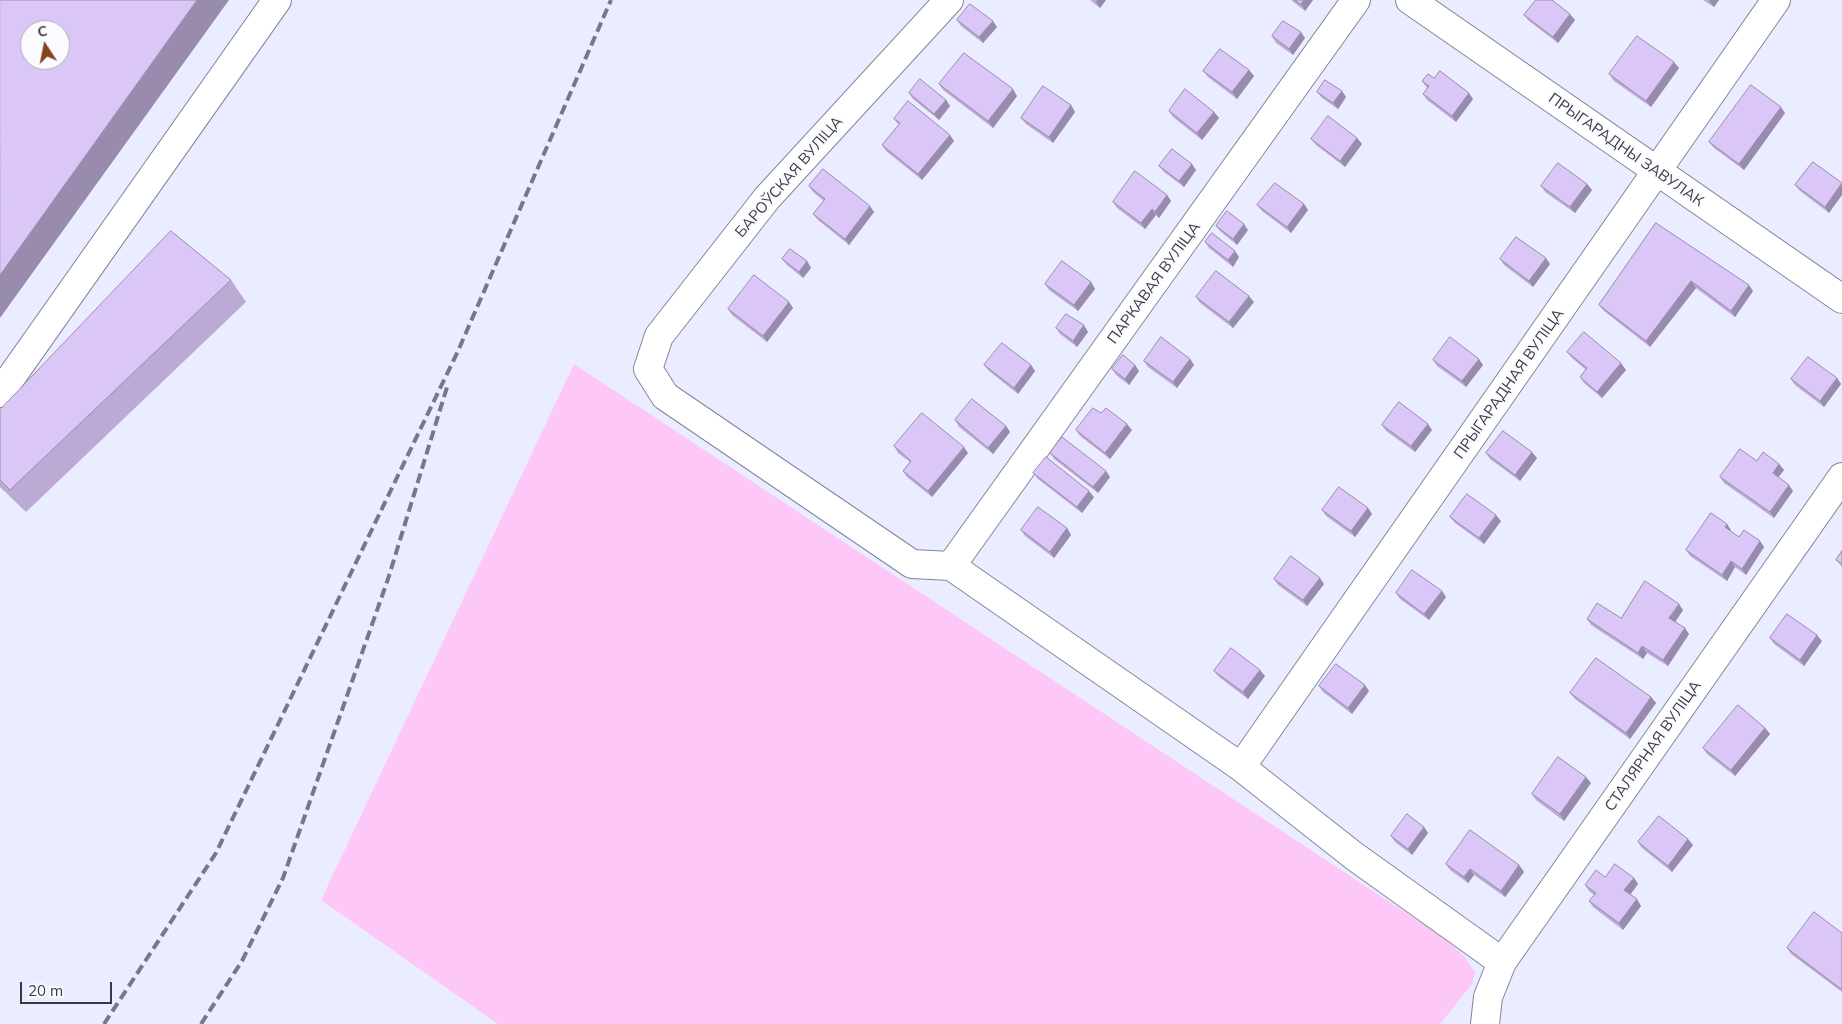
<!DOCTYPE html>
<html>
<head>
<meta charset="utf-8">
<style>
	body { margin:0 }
	#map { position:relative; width:1842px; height:1024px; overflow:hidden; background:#eaedff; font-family:Mulish,sans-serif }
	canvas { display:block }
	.north { position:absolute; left:20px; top:20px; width:50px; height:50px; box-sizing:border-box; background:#fafbff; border:1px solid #adaeb3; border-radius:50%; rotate:349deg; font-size:14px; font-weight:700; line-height:20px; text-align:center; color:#393b42 }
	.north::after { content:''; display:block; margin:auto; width:18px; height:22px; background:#88421d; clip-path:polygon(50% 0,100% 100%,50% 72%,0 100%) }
	.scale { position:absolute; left:20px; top:982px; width:92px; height:22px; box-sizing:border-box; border:2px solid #393b42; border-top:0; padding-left:6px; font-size:15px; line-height:18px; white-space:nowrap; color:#393b42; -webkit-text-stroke:4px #fafbff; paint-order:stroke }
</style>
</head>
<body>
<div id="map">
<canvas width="1842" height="1024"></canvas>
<div class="north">С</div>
<div class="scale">20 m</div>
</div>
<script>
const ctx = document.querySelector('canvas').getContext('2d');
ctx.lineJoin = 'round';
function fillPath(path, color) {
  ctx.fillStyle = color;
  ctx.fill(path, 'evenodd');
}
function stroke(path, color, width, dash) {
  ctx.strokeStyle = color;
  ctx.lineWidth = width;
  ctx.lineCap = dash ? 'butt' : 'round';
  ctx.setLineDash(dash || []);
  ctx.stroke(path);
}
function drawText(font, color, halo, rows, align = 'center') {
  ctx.font = font + ' Mulish,sans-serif';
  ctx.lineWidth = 5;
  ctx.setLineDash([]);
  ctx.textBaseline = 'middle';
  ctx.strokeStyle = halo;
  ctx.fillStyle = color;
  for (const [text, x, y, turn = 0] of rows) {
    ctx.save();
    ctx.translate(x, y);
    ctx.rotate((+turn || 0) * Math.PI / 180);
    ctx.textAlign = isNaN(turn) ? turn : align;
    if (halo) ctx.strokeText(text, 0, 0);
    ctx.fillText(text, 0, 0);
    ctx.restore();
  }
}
fillPath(new Path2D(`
	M574,364L1444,938L1464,956L1475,972L1472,984L1440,1024H498L321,900Z`), '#fdc7f8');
const minor = new Path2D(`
	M949,0L767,198L659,336L648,369L665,396L912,564L951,566L1241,767L1354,856L1502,962
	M1410,0L1842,299
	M0,393L277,0
	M951,566L1356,0
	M1241,767L1776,0
	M1485,1024L1488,997L1502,962L1842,477`);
stroke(minor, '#838696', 30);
stroke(minor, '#fff', 28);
stroke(new Path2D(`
	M104,1024L216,853L458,351L611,0
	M201,1024L242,961L283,878L388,579L448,384`), '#767883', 4, [10, 5]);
fillPath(new Path2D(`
	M1090,0H1106L1100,8Z
	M1291,0H1313L1305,11Z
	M1703,0H1719L1714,7Z
	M1524,15L1575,20L1558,43L1529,21Z
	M957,20L997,27L983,43L961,26Z
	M1272,36L1305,38L1293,55L1276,43Z
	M1679,68L1651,107L1614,81L1609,74Z
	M1249,70L1254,76L1237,99L1208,77L1203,71Z
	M1434,78L1473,99L1456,122L1427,100L1423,94L1427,88L1422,81Z
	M939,84L1017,96L993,128L943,90Z
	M1317,92L1346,97L1338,109L1322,98Z
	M909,93L946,100L950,106L939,120L913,99Z
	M1071,105L1075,112L1053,143L1026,124L1021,118Z
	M1169,111L1214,112L1219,118L1202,140L1173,117Z
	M1785,113L1744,170L1714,148L1709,142Z
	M894,119L954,141L922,180L886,151L882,145L899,125Z
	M1357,138L1362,144L1345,167L1316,145L1311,139Z
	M1813,162L1829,213L1800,191L1795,185Z
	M1159,166L1196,170L1184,187L1164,172Z
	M1587,184L1592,190L1575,213L1545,192L1541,186Z
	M809,186L874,212L849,245L818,220L813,214L824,201L813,192Z
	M1167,195L1171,201L1159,218L1156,215L1145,229L1117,208L1113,202Z
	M1304,204L1308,210L1291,233L1262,211L1257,205Z
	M1656,223L1753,291L1735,317L1696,288L1650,347L1604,311L1599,305Z
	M1216,226L1248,230L1237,245L1221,232Z
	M1205,242L1239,257L1233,267L1209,248Z
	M782,259L807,261L811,268L803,278L787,265Z
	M1500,259L1550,264L1533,287L1504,265Z
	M231,280L246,302L26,512L0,487V410Z
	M1091,282L1095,289L1078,311L1049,290L1045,284Z
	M1196,297L1254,302L1233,328L1200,303Z
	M789,302L793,308L767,342L732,315L728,309Z
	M1056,328L1088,332L1077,347L1060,334Z
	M1567,352L1626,370L1602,398L1584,383L1580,377L1586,370L1572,358Z
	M1190,359L1194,365L1177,388L1148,367L1144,361Z
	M1433,360L1483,365L1466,387L1437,366Z
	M984,365H1031L1035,371L1018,394L989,371Z
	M1135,365L1139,371L1129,385L1116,375L1112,369Z
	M1837,378L1841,384L1824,407L1795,385L1791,379Z
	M1101,413L1132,430L1110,459L1080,436L1076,430Z
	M955,420L1006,426L1010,432L993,454L959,427Z
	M1382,425L1432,430L1415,452L1386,431Z
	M894,446L968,453L932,497L907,477L903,471L910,462L898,453Z
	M1050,453L1110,477L1098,493L1054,459Z
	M1486,453L1537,458L1520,481L1490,459Z
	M1757,461L1779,464L1784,470L1778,477L1793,491L1774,518L1724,483L1720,477Z
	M1033,473L1094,497L1082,513L1038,479Z
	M1368,508L1372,514L1355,537L1326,516L1322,510Z
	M1450,517L1501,521L1484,544L1455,523Z
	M1067,528L1071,535L1054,558L1025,536L1021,530Z
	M1731,530L1730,531L1739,537L1760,541L1764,547L1746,575L1735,567L1727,581L1690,556L1686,550Z
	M1842,551V567L1836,560Z
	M1274,579L1324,584L1307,606L1278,585Z
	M1396,593L1446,597L1429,620L1400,599Z
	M1683,610L1675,621L1689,634L1668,666L1647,653L1643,659L1591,625L1587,619L1621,618Z
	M1770,638L1822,641L1804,666L1774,644Z
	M1214,671L1265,676L1248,699L1219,677Z
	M1319,686L1369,691L1352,714L1323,692Z
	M1570,693L1651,697L1656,703L1630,739L1575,699Z
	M1765,728L1770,734L1735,776L1707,754L1703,748Z
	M1591,783L1564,821L1536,800L1532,794Z
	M1424,827L1428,833L1412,855L1395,842L1391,836Z
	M1638,842L1693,845L1672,872L1642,848Z
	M1446,864L1519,865L1524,872L1505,897L1474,875L1468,883L1450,870Z
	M1605,877L1634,878L1638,884L1630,895L1641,906L1623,930L1593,907L1589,901L1594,895L1589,891L1585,885Z
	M1842,933V992L1791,954L1787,948Z`), '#bbaad4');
fillPath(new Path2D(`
	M197,0H229L0,318V275Z
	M1097,0H1106L1100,8L1096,2Z
	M1304,0H1313L1305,11L1301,4Z
	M1710,0H1719L1714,7L1709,1Z
	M1570,14L1575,20L1558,43L1553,37Z
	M993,21L997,27L983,43L979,37Z
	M1301,32L1305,38L1293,55L1289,49Z
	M1674,62L1679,68L1651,107L1646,101Z
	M1249,70L1254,76L1237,99L1232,92Z
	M1013,89L1017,96L993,128L988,121Z
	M1342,91L1346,97L1338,109L1333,103Z
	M1469,93L1473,99L1456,122L1452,116Z
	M946,100L950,106L939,120L934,114Z
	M1071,105L1075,112L1053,143L1049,137Z
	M1781,107L1785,113L1744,170L1739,164Z
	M1214,112L1219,118L1202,140L1197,133Z
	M950,135L954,141L922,180L918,174Z
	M1357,138L1362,144L1345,167L1340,161Z
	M1192,164L1196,170L1184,187L1179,181Z
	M1842,183V195L1829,213L1825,207Z
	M1587,184L1592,190L1575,213L1570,207Z
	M1167,195L1171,201L1159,218L1155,212Z
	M1304,204L1308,210L1291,233L1287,227Z
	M870,206L874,212L849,245L845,239Z
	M1152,209L1156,215L1145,229L1141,223Z
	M1244,224L1248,230L1237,245L1233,239Z
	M1235,251L1239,257L1233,267L1228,260Z
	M1546,258L1550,264L1533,287L1529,281Z
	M807,261L811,268L803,278L799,272Z
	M1691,281L1696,288L1650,347L1646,341Z
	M1091,282L1095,289L1078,311L1074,305Z
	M1749,285L1753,291L1735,317L1731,311Z
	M1249,296L1254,302L1233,328L1229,322Z
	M789,302L793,308L767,342L763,336Z
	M1084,325L1088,332L1077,347L1073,341Z
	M1190,359L1194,365L1177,388L1173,382Z
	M1479,359L1483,365L1466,387L1462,381Z
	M1621,363L1626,370L1602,398L1597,392Z
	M1031,365L1035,371L1018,394L1014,388Z
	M1135,365L1139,371L1129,385L1125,379Z
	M1837,378L1841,384L1824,407L1820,401Z
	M1127,424L1132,430L1110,459L1105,453Z
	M1428,424L1432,430L1415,452L1411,446Z
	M1006,426L1010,432L993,454L988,448Z
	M964,447L968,453L932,497L928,491Z
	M1532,452L1537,458L1520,481L1515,475Z
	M1779,464L1784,470L1777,479L1773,473Z
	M1106,471L1110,477L1098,493L1093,487Z
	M1789,485L1793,491L1774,518L1770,512Z
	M1089,491L1094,497L1082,513L1077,507Z
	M1368,508L1372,514L1355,537L1351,531Z
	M1496,515L1501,521L1484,544L1479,538Z
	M1727,524L1731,530L1729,533L1725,527Z
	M1067,528L1071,535L1054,558L1050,552Z
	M1760,541L1764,547L1746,575L1742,569Z
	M1731,561L1735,567L1727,581L1722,575Z
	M1320,578L1324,584L1307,606L1303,600Z
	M1442,591L1446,597L1429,620L1424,614Z
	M1679,604L1683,610L1674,624L1669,618Z
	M1685,628L1689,634L1668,666L1663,660Z
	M1817,635L1822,641L1804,666L1800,660Z
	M1642,646L1647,653L1643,659L1638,653Z
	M1260,670L1265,676L1248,699L1243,692Z
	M1365,685L1369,691L1352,714L1348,708Z
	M1651,697L1656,703L1630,739L1626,733Z
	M1765,728L1770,734L1735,776L1731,770Z
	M1586,777L1591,783L1564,821L1560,814Z
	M1424,827L1428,833L1412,855L1408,849Z
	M1688,839L1693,845L1672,872L1668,866Z
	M1519,865L1524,872L1505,897L1501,891Z
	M1470,869L1474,875L1468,883L1464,877Z
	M1634,878L1638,884L1629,896L1624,890Z
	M1637,899L1641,906L1623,930L1619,923Z`), '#998bad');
const building = new Path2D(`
	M0,0H197L0,275ZM30,30H60V60H30Z
	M1295,0H1304L1301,4Z
	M1536,0H1552L1570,14L1553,37L1524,15Z
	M970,4L993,21L979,37L957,20Z
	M1283,21L1301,32L1289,49L1272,36Z
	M1637,36L1674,62L1646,101L1609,74Z
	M1220,49L1249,70L1232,92L1203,71Z
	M964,53L1013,89L988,121L939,84Z
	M1440,71L1469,93L1452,116L1423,94L1429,86L1422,81L1428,74L1434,78Z
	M920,79L946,100L934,114L909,93Z
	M1325,80L1342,91L1333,103L1317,92Z
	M1751,85L1781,107L1739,164L1709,142Z
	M1043,86L1071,105L1049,137L1021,118Z
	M1185,89L1214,112L1197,133L1169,111Z
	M908,101L950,135L918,174L882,145L900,123L894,119Z
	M1328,116L1357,138L1340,161L1311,139Z
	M1172,149L1192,164L1179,181L1159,166Z
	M1813,162L1842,183L1825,207L1795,185Z
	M1558,163L1587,184L1570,207L1541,186Z
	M823,169L870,206L845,239L813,214L825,199L809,186Z
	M1135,171L1167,195L1155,212L1152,209L1141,223L1113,202Z
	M1275,183L1304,204L1287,227L1257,205Z
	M1227,211L1244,224L1233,239L1216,226Z
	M1656,223L1749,285L1731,311L1691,281L1646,341L1599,305Z
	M171,231L231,280L10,490L0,480V410Z
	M1212,233L1235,251L1228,260L1205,242Z
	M1516,237L1546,258L1529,281L1500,259Z
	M790,249L807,261L799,272L782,259Z
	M1062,261L1091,282L1074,305L1045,284Z
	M1216,271L1249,296L1229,322L1196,297Z
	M754,275L789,302L763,336L728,309Z
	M1066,314L1084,325L1073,341L1056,328Z
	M1584,332L1621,363L1597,392L1580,377L1587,368L1567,352Z
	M1161,337L1190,359L1173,382L1144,361Z
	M1450,337L1479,359L1462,381L1433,360Z
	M1002,343L1031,365L1014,388L984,365Z
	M1123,355L1135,365L1125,379L1112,369Z
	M1808,357L1837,378L1820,401L1791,379Z
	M972,399L1006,426L988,448L955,420Z
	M1399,402L1428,424L1411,446L1382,425Z
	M1093,408L1101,413L1106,408L1127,424L1105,453L1076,430Z
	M922,413L964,447L928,491L903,471L911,461L894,446Z
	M1503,431L1532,452L1515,475L1486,453Z
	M1062,437L1106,471L1093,487L1050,453Z
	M1740,449L1757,461L1763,452L1779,464L1773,473L1789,485L1770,512L1720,477Z
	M1046,457L1089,491L1077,507L1033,473Z
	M1339,487L1368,508L1351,531L1322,510Z
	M1467,494L1496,515L1479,538L1450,517Z
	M1038,507L1067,528L1050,552L1021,530Z
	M1711,513L1727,524L1725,527L1739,537L1744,530L1760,541L1742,569L1731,561L1722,575L1686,550Z
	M1842,551V564L1836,560Z
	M1291,556L1320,578L1303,600L1274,579Z
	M1412,570L1442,591L1424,614L1396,593Z
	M1645,581L1679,604L1669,618L1685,628L1663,660L1642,646L1638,653L1587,619L1597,603L1621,618Z
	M1787,614L1817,635L1800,660L1770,638Z
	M1231,648L1260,670L1243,692L1214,671Z
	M1596,658L1651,697L1626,733L1570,693Z
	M1336,664L1365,685L1348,708L1319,686Z
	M1738,705L1765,728L1731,770L1703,748Z
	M1558,757L1586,777L1560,814L1532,794Z
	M1407,814L1424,827L1408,849L1391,836Z
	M1659,816L1688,839L1668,866L1638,842Z
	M1470,830L1519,865L1501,891L1470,869L1464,877L1446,864Z
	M1615,864L1634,878L1624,890L1637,899L1619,923L1589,901L1596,893L1585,885L1596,870L1605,877Z
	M1814,912L1842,933V987L1841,989L1787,948Z`);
fillPath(building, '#dac6f7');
stroke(building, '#998bad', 1);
drawText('15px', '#393b42', '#fafbff', [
	["ПРЫГАРАДНЫ ЗАВУЛАК",1626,150,35],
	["БАРОЎСКАЯ ВУЛІЦА",789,177,-49],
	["ПАРКАВАЯ ВУЛІЦА",1154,283,-54],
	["ПРЫГАРАДНАЯ ВУЛІЦА",1509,384,-55],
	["СТАЛЯРНАЯ ВУЛІЦА",1653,746,-55]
]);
</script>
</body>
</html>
